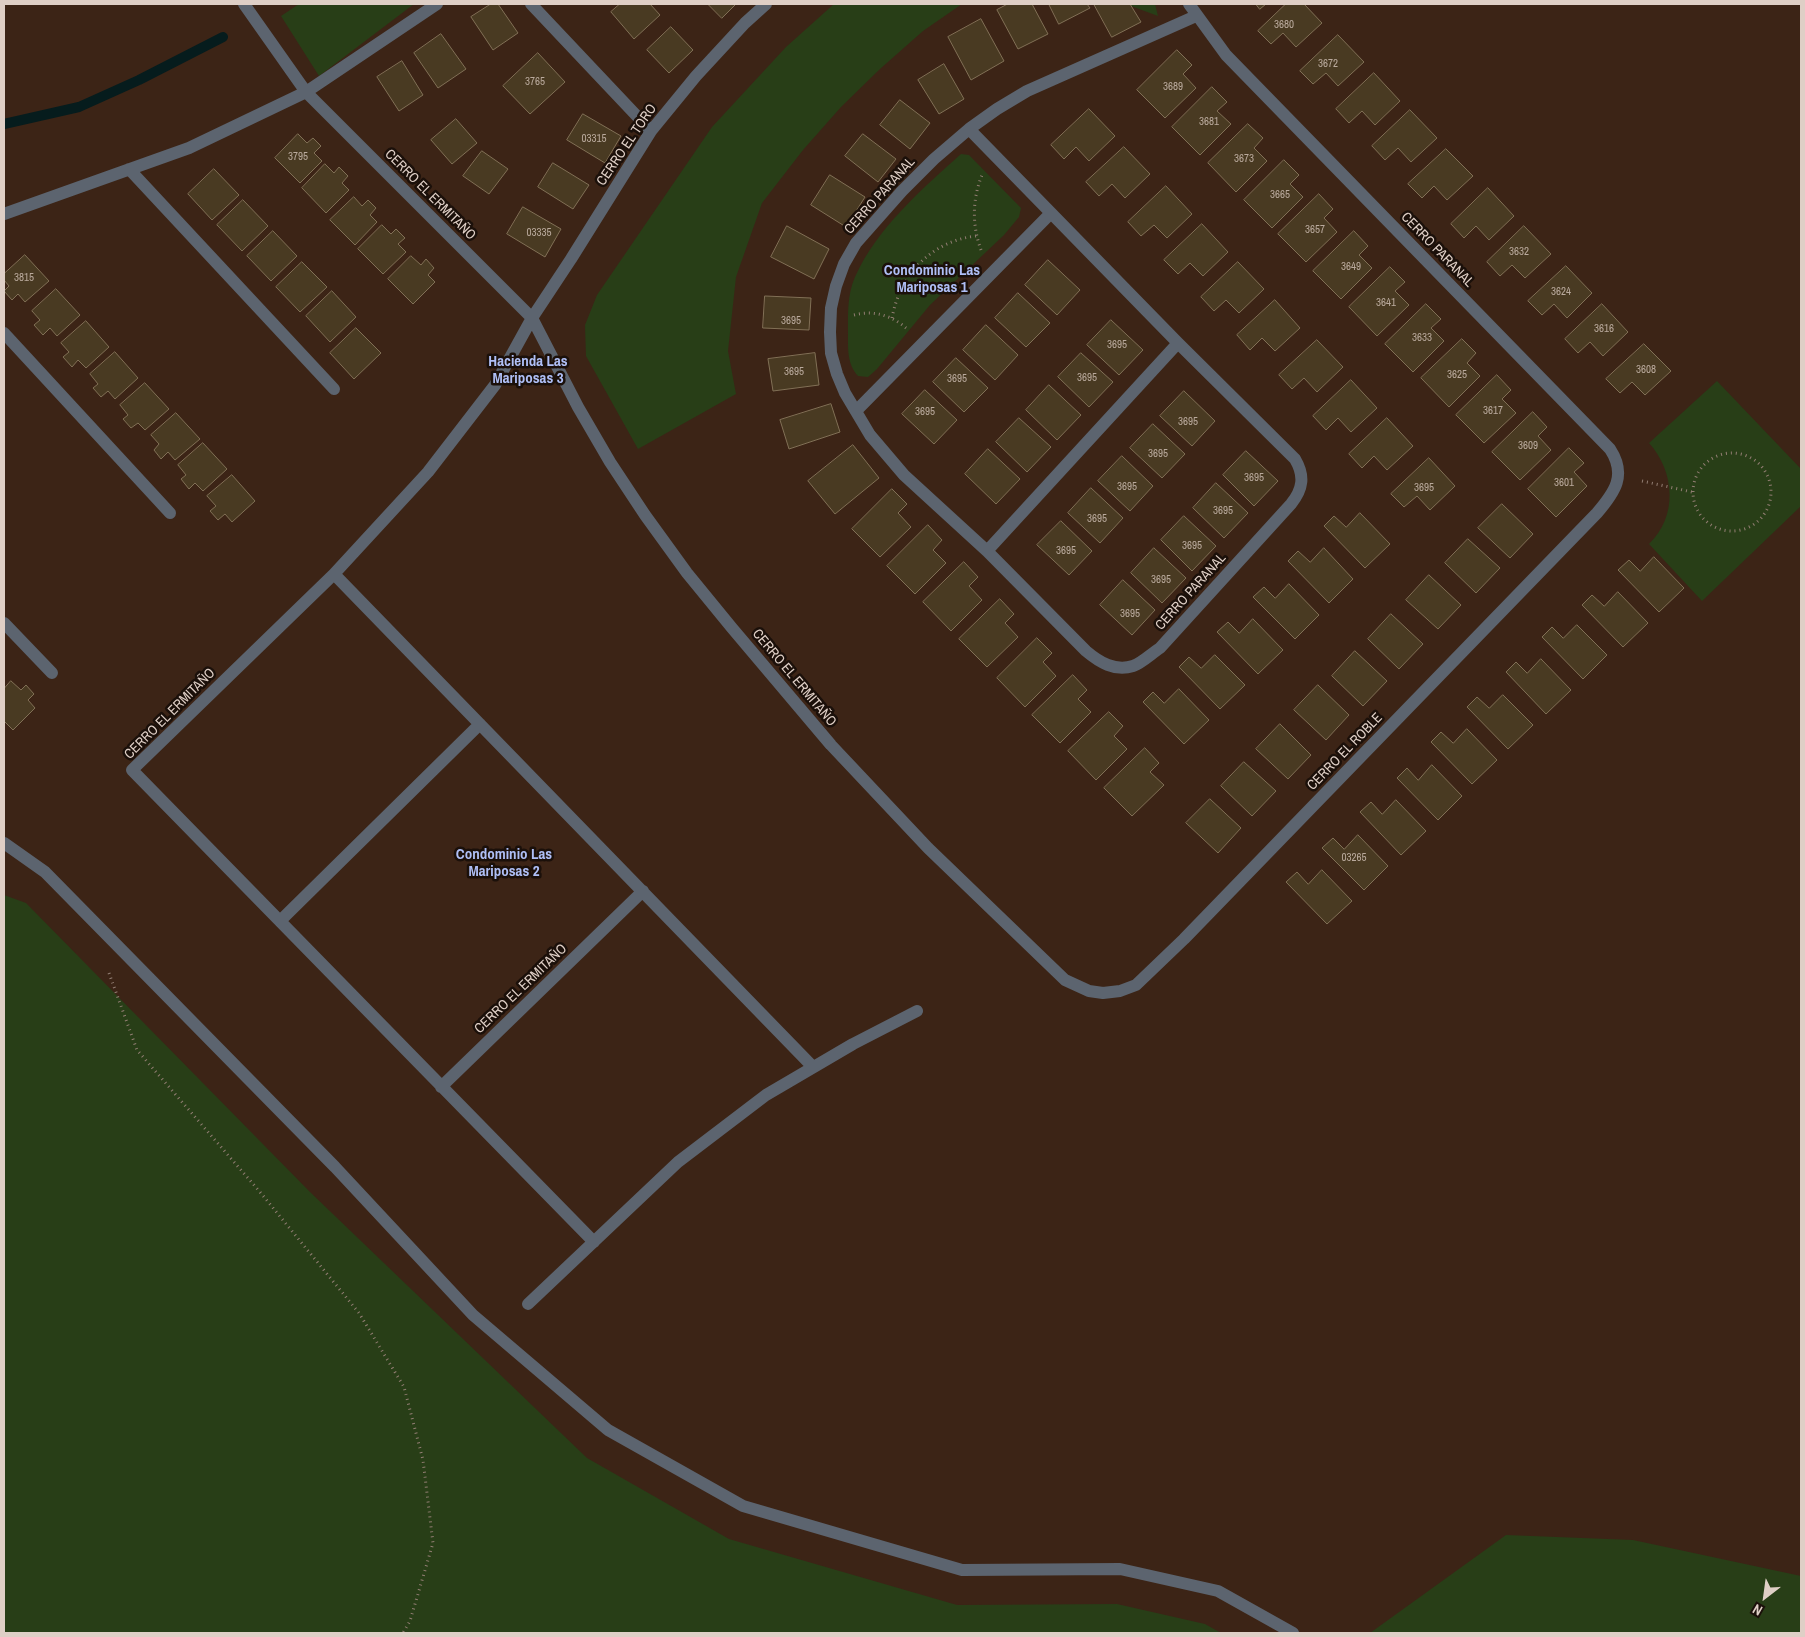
<!DOCTYPE html>
<html>
<head>
<meta charset="utf-8">
<style>
	body { margin:0 }
	#map { position:relative; width:1805px; height:1637px; overflow:hidden; background:#3c2416; font-family:"Archivo Narrow",sans-serif }
	canvas { display:block }
	.frame { position:absolute; inset:0; border:5px solid #dfcfc6; pointer-events:none }
	.north { position:absolute; left:1740px; top:1572px; width:50px; height:50px; -webkit-text-stroke:4px #1b100a; paint-order:stroke; rotate:210deg; font-size:14px; font-weight:700; line-height:20px; text-align:center; color:#dfcfc6 }
	.north::after { content:''; display:block; margin:auto; width:18px; height:22px; background:#dfcfc6; clip-path:polygon(50% 0,100% 100%,50% 72%,0 100%) }
</style>
</head>
<body>
<div id="map">
<canvas width="1805" height="1637"></canvas>
<div class="frame"></div>
<div class="north">N</div>
</div>
<script>
const ctx = document.querySelector('canvas').getContext('2d');
ctx.lineJoin = 'round';
function fillPath(path, color) {
  ctx.fillStyle = color;
  ctx.fill(path, 'evenodd');
}
function stroke(path, color, width, dash) {
  ctx.strokeStyle = color;
  ctx.lineWidth = width;
  ctx.lineCap = dash ? 'butt' : 'round';
  ctx.setLineDash(dash || []);
  ctx.stroke(path);
}
function drawText(font, color, halo, rows, align = 'center') {
  ctx.font = font + ' "Archivo Narrow",sans-serif';
  ctx.lineWidth = 5;
  ctx.setLineDash([]);
  ctx.textBaseline = 'middle';
  ctx.strokeStyle = halo;
  ctx.fillStyle = color;
  for (const [text, x, y, turn = 0] of rows) {
    ctx.save();
    ctx.translate(x, y);
    ctx.rotate((+turn || 0) * Math.PI / 180);
    ctx.textAlign = isNaN(turn) ? turn : align;
    if (halo) ctx.strokeText(text, 0, 0);
    ctx.fillText(text, 0, 0);
    ctx.restore();
  }
}
fillPath(new Path2D(`
	M299,4H414L319,76L281,16Z
	M834,4H962L923,31L880,69L841,107L803,150L762,203L736,277L728,351L736,394L638,449L586,356L585,325L597,295L712,127L786,47Z
	M1130,4H1155L1158,16L1131,6Z
	M961,154L969,155L1021,208L1019,217L1004,235L930,305L877,369L868,377L858,376C847,364 848,349 848,333C848,315 847,295 855,277C877,228 921,190 961,154Z
	M1717,381L1801,469V506L1702,601L1649,544C1678,516 1675,472 1649,443Z
	M4,895L26,903L310,1192L587,1458L729,1539L957,1605L1117,1604L1205,1624L1221,1633H4Z
	M1506,1535L1633,1540L1801,1576V1633H1370Z`), '#283e17');
stroke(new Path2D(`
	M4,124L79,107L139,80L223,37`), '#061c1d', 10);
const building = new Path2D(`
	M491,4H498L518,33L493,50L471,17Z
	M620,4H650L660,15L634,39L611,12Z
	M708,4H736L722,18Z
	M1008,4H1032L1048,34L1018,49L997,10Z
	M1049,4H1087L1090,8L1059,24Z
	M1094,4H1130L1141,22L1112,37Z
	M1256,4H1266L1260,9Z
	M1286,4H1304L1322,23L1296,47L1283,33L1271,44L1258,31Z
	M981,19L1004,61L971,80L948,37Z
	M671,27L693,50L669,73L647,50Z
	M441,34L466,69L438,88L414,53Z
	M1338,35L1364,62L1338,86L1326,73L1313,84L1300,71Z
	M1177,50L1192,65L1183,74L1196,88L1165,118L1137,90Z
	M538,53L565,82L530,114L503,86Z
	M402,61L423,95L399,111L377,77Z
	M944,64L964,99L939,114L918,80Z
	M1374,73L1400,101L1375,125L1362,111L1349,123L1336,109Z
	M1212,87L1227,102L1217,111L1231,124L1200,155L1172,127Z
	M900,100L930,123L910,149L880,125Z
	M1089,109L1115,136L1089,161L1076,147L1064,159L1051,145Z
	M1410,110L1437,138L1411,162L1398,148L1385,160L1372,146Z
	M583,114L621,136L605,163L567,140Z
	M456,119L477,143L452,164L431,140Z
	M1248,124L1263,138L1254,148L1267,161L1236,192L1208,163Z
	M298,134L307,143L313,138L321,146L314,153L322,161L300,183L275,158Z
	M863,134L896,159L878,182L845,156Z
	M1124,147L1150,174L1125,198L1112,184L1099,196L1086,182Z
	M1446,149L1473,176L1447,200L1434,186L1422,198L1408,184Z
	M482,151L508,169L489,194L463,176Z
	M1284,160L1299,175L1290,184L1303,197L1272,228L1244,200Z
	M553,163L589,185L573,209L538,187Z
	M325,164L334,173L339,167L348,176L342,183L349,190L326,213L302,188Z
	M214,169L239,195L212,220L188,194Z
	M830,175L865,197L846,227L811,205Z
	M1166,186L1192,214L1167,238L1154,225L1141,236L1128,222Z
	M1488,188L1514,216L1489,240L1476,226L1464,238L1451,224Z
	M1319,194L1333,209L1324,218L1337,232L1306,262L1278,234Z
	M354,197L362,206L368,200L376,208L370,215L377,222L355,245L330,220Z
	M243,200L268,226L242,251L217,225Z
	M523,207L561,229L545,257L507,234Z
	M1202,224L1228,252L1203,276L1190,263L1178,274L1164,260Z
	M382,225L391,234L396,229L405,238L398,244L406,252L383,274L358,249Z
	M787,226L829,249L814,279L771,257Z
	M1524,226L1551,254L1525,278L1512,265L1500,276L1487,262Z
	M273,231L297,256L271,281L247,256Z
	M1354,231L1368,246L1359,255L1372,268L1341,299L1313,271Z
	M25,255L49,281L25,302L18,294L12,300L4,291L9,286L4,280V274Z
	M411,256L421,265L426,259L434,268L428,275L435,282L413,304L388,279Z
	M1048,260L1080,290L1057,315L1025,285Z
	M302,262L327,287L300,312L276,287Z
	M1238,262L1264,289L1239,313L1226,300L1214,311L1201,297Z
	M1566,266L1592,293L1567,318L1554,304L1542,315L1528,301Z
	M1390,267L1405,282L1395,291L1409,305L1377,336L1349,307Z
	M56,289L80,315L57,336L50,328L43,335L34,325L40,320L32,311Z
	M332,291L356,317L330,342L306,316Z
	M1018,293L1050,323L1026,347L995,318Z
	M765,296L811,298L809,330L763,328Z
	M1275,300L1300,328L1275,351L1262,338L1250,350L1237,335Z
	M1426,304L1441,319L1431,328L1444,341L1413,372L1385,344Z
	M1602,304L1628,332L1603,356L1590,342L1578,353L1565,339Z
	M1111,320L1143,350L1119,375L1087,345Z
	M86,321L109,347L86,368L78,360L72,367L63,357L69,352L61,343Z
	M986,325L1018,355L995,380L963,350Z
	M356,328L381,353L354,379L330,353Z
	M1462,339L1476,353L1467,363L1480,376L1449,407L1421,378Z
	M1317,340L1343,367L1317,392L1304,378L1292,389L1279,375Z
	M1644,344L1671,371L1645,395L1632,382L1620,393L1606,379Z
	M115,352L138,378L115,399L108,391L101,397L93,388L98,384L90,374Z
	M815,353L819,385L773,391L768,359Z
	M1081,353L1113,382L1089,407L1058,377Z
	M956,358L988,388L964,412L933,382Z
	M1497,375L1511,390L1502,399L1516,413L1484,443L1456,415Z
	M1351,380L1377,408L1351,432L1338,418L1326,430L1313,416Z
	M145,383L169,409L145,430L138,423L131,428L123,419L128,415L120,405Z
	M1049,385L1081,415L1057,440L1026,410Z
	M925,390L957,420L934,444L902,414Z
	M1184,391L1215,421L1192,446L1160,416Z
	M831,404L840,432L789,449L780,420Z
	M1533,412L1547,427L1538,436L1551,450L1520,480L1492,452Z
	M176,413L200,439L175,460L168,452L161,459L154,450L159,444L151,435Z
	M1019,418L1051,447L1027,472L996,442Z
	M1387,418L1413,446L1387,470L1374,456L1362,468L1349,454Z
	M1153,424L1185,454L1162,478L1130,448Z
	M203,443L227,469L203,491L195,483L189,489L181,479L186,475L178,465Z
	M853,445L879,478L835,514L808,481Z
	M1569,448L1584,463L1574,472L1587,486L1556,517L1528,489Z
	M988,449L1020,479L996,504L965,474Z
	M1246,451L1278,481L1254,506L1223,475Z
	M1122,456L1153,486L1130,511L1098,481Z
	M1429,458L1455,486L1430,510L1417,496L1404,507L1391,494Z
	M232,475L255,501L232,522L225,514L218,520L210,511L216,506L207,496Z
	M1216,483L1248,513L1224,538L1193,508Z
	M1091,488L1123,518L1100,543L1068,513Z
	M892,489L907,504L898,513L911,527L880,557L852,529Z
	M1502,504L1533,534L1510,558L1478,528Z
	M1360,513L1390,544L1365,568L1324,526L1334,516L1346,527Z
	M1184,516L1216,546L1192,571L1161,540Z
	M1061,521L1092,551L1069,575L1037,545Z
	M928,525L942,540L933,550L946,563L915,594L887,566Z
	M1468,539L1500,568L1476,593L1445,563Z
	M1154,548L1186,578L1162,603L1131,573Z
	M1324,548L1353,579L1329,603L1288,561L1298,551L1310,562Z
	M1654,557L1684,588L1659,612L1618,570L1629,560L1640,571Z
	M964,562L978,577L969,586L982,600L951,631L923,602Z
	M1429,575L1461,605L1438,629L1406,600Z
	M1123,580L1155,610L1132,635L1100,605Z
	M1289,584L1319,615L1295,639L1253,597L1264,587L1275,598Z
	M1618,592L1648,623L1623,647L1582,605L1592,595L1604,606Z
	M1000,599L1014,614L1005,623L1018,637L987,667L959,639Z
	M1391,614L1423,644L1399,669L1368,639Z
	M1253,619L1283,650L1258,674L1217,632L1228,622L1239,633Z
	M1577,625L1607,655L1583,679L1542,637L1552,627L1563,638Z
	M1037,638L1052,653L1043,662L1056,676L1025,707L997,678Z
	M1355,651L1387,681L1363,706L1332,676Z
	M1215,655L1245,685L1220,709L1179,667L1189,657L1201,668Z
	M1541,659L1571,690L1546,714L1506,672L1516,662L1527,673Z
	M1073,675L1087,690L1078,699L1091,712L1060,743L1032,715Z
	M11,681L21,690L26,685L34,694L28,700L35,708L13,730L4,721V689Z
	M1318,685L1349,715L1326,740L1294,710Z
	M1179,689L1209,720L1184,744L1143,702L1153,692L1164,703Z
	M1503,695L1533,725L1508,749L1467,707L1477,697L1489,708Z
	M1109,712L1123,726L1114,736L1127,749L1096,780L1068,751Z
	M1280,724L1311,755L1288,779L1256,749Z
	M1467,729L1497,760L1472,784L1431,742L1441,732L1453,743Z
	M1145,748L1159,763L1150,772L1164,785L1132,816L1104,788Z
	M1244,762L1276,791L1252,816L1221,786Z
	M1432,765L1462,796L1438,820L1397,778L1407,768L1418,780Z
	M1210,799L1241,828L1218,853L1186,823Z
	M1396,800L1426,831L1401,855L1360,812L1371,802L1382,814Z
	M1358,835L1388,866L1364,890L1322,848L1333,838L1344,849Z
	M1322,870L1352,901L1327,924L1286,882L1297,872L1308,884Z`);
fillPath(building, '#493a22');
stroke(building, '#817056', 1);
stroke(new Path2D(`
	M981,250C972,225 972,200 982,175
	M854,315C873,310 891,315 906,328
	M892,318C900,274 932,241 976,236
	M1693 492a39 39 0 1 1 78 0a39 39 0 1 1-78 0Z
	M1642,481L1692,492
	M109,973L137,1050L260,1192L359,1313L404,1387L423,1460L433,1543L410,1621L403,1633`), '#927e73', 3, [1, 4]);
stroke(new Path2D(`
	M244,4L306,92L532,318L578,407L610,462L645,515L687,573L732,628L831,745L928,848L1065,980L1089,991L1103,993L1120,991L1136,985L1184,939L1597,513C1615,492 1627,475 1610,449L1226,55L1189,4
	M531,4L651,131
	M969,129L1178,343L1295,459C1305,476 1303,489 1291,504L1160,648C1152,653 1142,663 1133,666C1115,672 1099,662 1086,651L987,551L904,475L870,435L845,393L837,374L831,353L830,332L831,308L836,286L844,264L856,243L902,191L934,159L969,129L997,109L1027,91L1196,16
	M129,169L334,389
	M4,214L189,148L306,92L437,4
	M4,333L170,513
	M856,411L1051,213
	M987,551L1178,343
	M334,574L813,1067
	M4,623L52,673
	M4,843L45,872L335,1167L473,1315L608,1430L743,1506L962,1570L1120,1569L1218,1591L1293,1633
	M280,921L480,724
	M441,1087L643,891
	M594,1242L132,770L334,574L428,472L495,385L532,318L571,259L651,131L696,76L745,23L766,4
	M528,1304L678,1162L766,1095L853,1044L917,1011`), '#5c646f', 12);
drawText('11px', '#baaa9d', null, [
	["3680",1284,25],
	["3672",1328,64],
	["3765",535,82],
	["3689",1173,87],
	["3681",1209,122],
	["03315",594,139],
	["3795",298,157],
	["3673",1244,159],
	["3665",1280,195],
	["3657",1315,230],
	["03335",539,233],
	["3632",1519,252],
	["3649",1351,267],
	["3815",24,278],
	["3624",1561,292],
	["3641",1386,303],
	["3695",791,321],
	["3616",1604,329],
	["3633",1422,338],
	["3695",1117,345],
	["3608",1646,370],
	["3695",794,372],
	["3625",1457,375],
	["3695",1087,378],
	["3695",957,379],
	["3617",1493,411],
	["3695",925,412],
	["3695",1188,422],
	["3609",1528,446],
	["3695",1158,454],
	["3695",1254,478],
	["3601",1564,483],
	["3695",1127,487],
	["3695",1424,488],
	["3695",1223,511],
	["3695",1097,519],
	["3695",1192,546],
	["3695",1066,551],
	["3695",1161,580],
	["3695",1130,614],
	["03265",1354,858]
]);
drawText('14px', '#dfcfc6', '#1b100a', [
	["CERRO EL TORO",627,145,-56],
	["CERRO EL ERMITAÑO",430,195,45],
	["CERRO PARANAL",880,196,-48],
	["CERRO PARANAL",1437,250,46],
	["CERRO PARANAL",1191,592,-48],
	["CERRO EL ERMITAÑO",794,678,50],
	["CERRO EL ERMITAÑO",170,714,-45],
	["CERRO EL ROBLE",1345,752,-46],
	["CERRO EL ERMITAÑO",521,989,-44]
]);
drawText('bold 15px', '#afbff6', '#1b100a', [
	["Condominio Las",932,271],
	["Mariposas 1",932,288],
	["Hacienda Las",528,362],
	["Mariposas 3",528,379],
	["Condominio Las",504,855],
	["Mariposas 2",504,872]
]);
</script>
</body>
</html>
